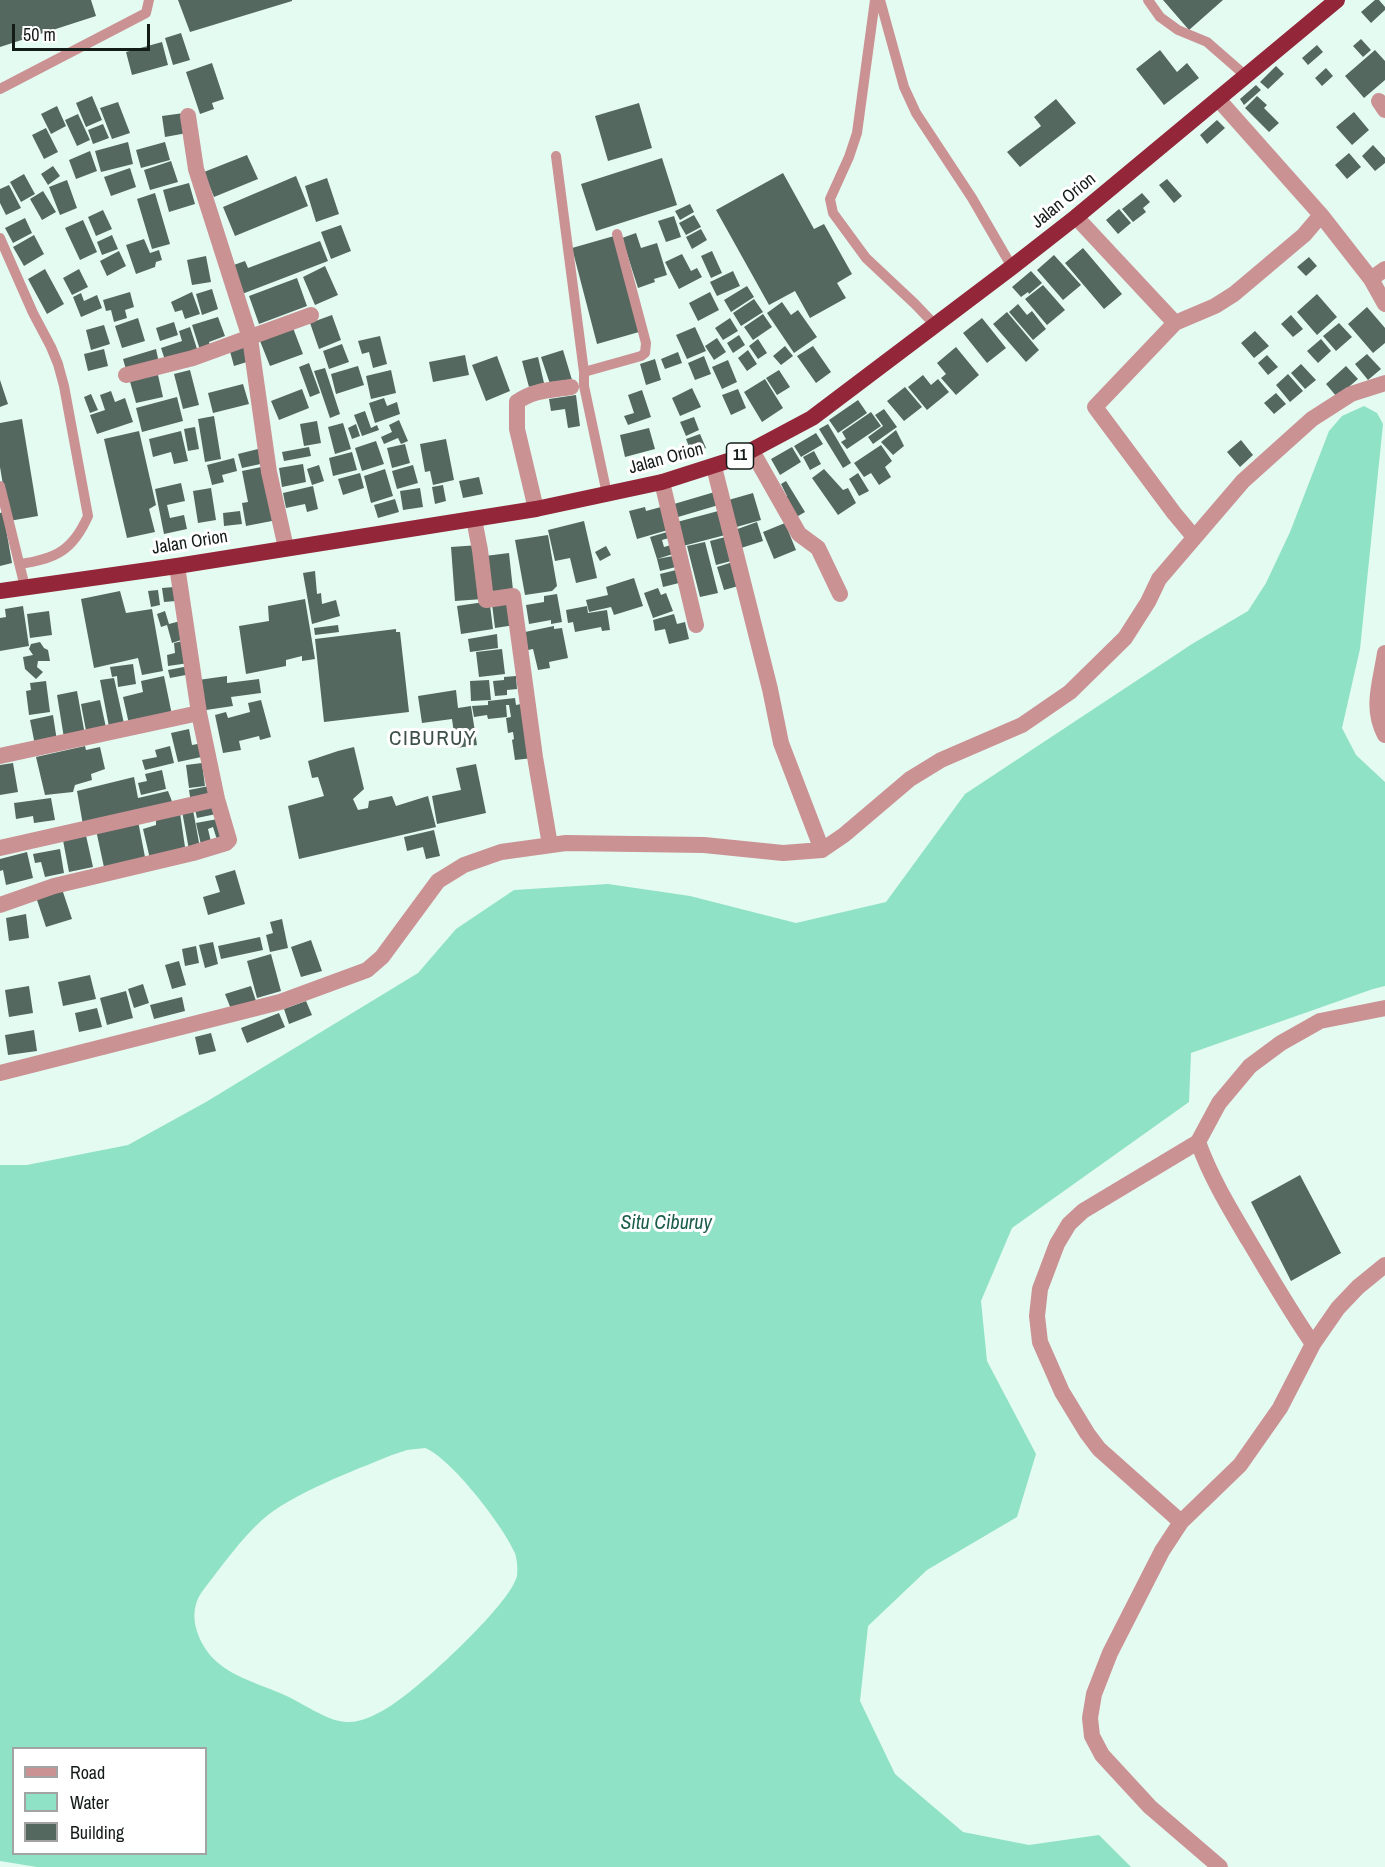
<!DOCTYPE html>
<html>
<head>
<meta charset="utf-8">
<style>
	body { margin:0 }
	#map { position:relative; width:1385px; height:1867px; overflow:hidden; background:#e4fbf2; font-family:"Archivo Narrow",sans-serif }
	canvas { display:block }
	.legend { position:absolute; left:12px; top:1747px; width:195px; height:108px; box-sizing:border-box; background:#fff; border:2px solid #a1a4a3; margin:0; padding:8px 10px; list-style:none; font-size:18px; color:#141c19 }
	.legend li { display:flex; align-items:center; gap:12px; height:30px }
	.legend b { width:30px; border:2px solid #a1a4a3 }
	.scale { position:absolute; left:12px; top:24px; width:138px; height:27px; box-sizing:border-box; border:3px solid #141c19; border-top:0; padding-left:8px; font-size:18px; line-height:21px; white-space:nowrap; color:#141c19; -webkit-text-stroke:4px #fff; paint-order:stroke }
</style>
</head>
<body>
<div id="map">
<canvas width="1385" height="1867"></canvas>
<ul class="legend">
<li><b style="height:8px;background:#cb9294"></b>Road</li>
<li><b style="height:16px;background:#8fe2c5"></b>Water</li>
<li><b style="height:16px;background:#546860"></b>Building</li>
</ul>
<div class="scale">50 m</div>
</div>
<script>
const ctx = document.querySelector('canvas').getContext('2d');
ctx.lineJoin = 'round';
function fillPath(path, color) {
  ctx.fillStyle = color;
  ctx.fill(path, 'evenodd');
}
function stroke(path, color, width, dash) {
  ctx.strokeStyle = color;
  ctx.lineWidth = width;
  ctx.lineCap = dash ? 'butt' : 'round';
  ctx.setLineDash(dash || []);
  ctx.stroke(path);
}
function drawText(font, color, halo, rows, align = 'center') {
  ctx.font = font + ' "Archivo Narrow",sans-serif';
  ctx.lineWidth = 6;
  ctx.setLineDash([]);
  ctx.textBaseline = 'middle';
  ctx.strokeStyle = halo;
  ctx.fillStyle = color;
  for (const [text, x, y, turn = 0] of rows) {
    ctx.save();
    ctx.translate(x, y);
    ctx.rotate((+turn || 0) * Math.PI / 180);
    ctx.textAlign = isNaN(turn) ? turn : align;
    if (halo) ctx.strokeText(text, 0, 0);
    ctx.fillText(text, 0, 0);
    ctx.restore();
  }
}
fillPath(new Path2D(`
	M1364,406L1377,413L1383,424L1360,649L1342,728L1356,755L1385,782V986L1373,989L1191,1053L1189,1102L1012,1228L981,1301L987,1361L1036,1454L1017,1517L927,1570L868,1626L860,1701L895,1774L963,1832L1029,1845L1099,1835L1131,1867H37L0,1861V1165H27L128,1145L206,1102L418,973L456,929L514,890L608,884L690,896L796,923L886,902L965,794L1192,644L1248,611L1266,583L1290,532L1329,431L1342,416ZM425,1448C451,1458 504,1527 515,1553C517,1559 518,1570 517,1576C510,1605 419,1688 392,1705C379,1713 362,1723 346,1722C326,1721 300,1701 280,1693C256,1683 227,1675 210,1655C195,1636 187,1610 204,1589C222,1566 240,1540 262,1520C293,1493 353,1471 392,1455L407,1450ZM14,1748H206V1854H14Z`), '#8fe2c5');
fillPath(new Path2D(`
	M0,0H91L96,16L0,47Z
	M178,0H292V1L190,32Z
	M1163,0H1223L1189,30Z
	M1375,0H1379L1385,7V10L1371,23L1361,12Z
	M181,33L190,60L173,65L165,38Z
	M1361,39L1371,50L1363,57L1353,46Z
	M162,42L168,65L132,75L126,52Z
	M1317,45L1323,52L1308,65L1302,58Z
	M1160,50L1177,72L1187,63L1199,78L1164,105L1136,69Z
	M1375,50L1385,61V80L1364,98L1345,76Z
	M212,63L224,99L212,103L214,109L200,114L186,72Z
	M1276,66L1284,74L1268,89L1260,82Z
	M1326,68L1333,76L1322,86L1315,78Z
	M1256,85L1261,90L1244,105L1240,99Z
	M92,96L102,120L86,127L76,103Z
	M1257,96L1267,105L1264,108L1279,123L1269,132L1245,108Z
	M1056,99L1076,123L1020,167L1007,152L1041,126L1034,117Z
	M118,102L130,133L112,139L100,108Z
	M639,103L652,148L608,161L595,116Z
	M57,106L66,126L51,134L41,114Z
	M1354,112L1369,130L1352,145L1336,127Z
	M184,113L187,133L165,137L162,116Z
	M78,114L90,140L77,146L65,120Z
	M1217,120L1225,128L1207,144L1200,135Z
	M103,124L109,138L93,144L88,130Z
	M46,128L58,152L44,159L32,135Z
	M128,142L133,164L101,172L95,151Z
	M165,142L170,160L141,168L136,150Z
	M1373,145L1385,158V163L1375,171L1362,156Z
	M90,151L97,171L76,179L69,160Z
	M1349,153L1361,167L1347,179L1335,165Z
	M247,155L258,179L214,197L204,172Z
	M662,158L677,205L596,231L581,184Z
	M171,161L178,182L150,190L144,170Z
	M53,166L60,176L48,185L41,174Z
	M130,168L136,187L111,196L104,177Z
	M783,173L814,229L824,224L852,274L837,283L846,298L810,318L795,291L769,305L716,210Z
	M24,174L35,194L21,202L10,182Z
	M296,176L308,206L235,236L223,207Z
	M327,178L339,214L316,222L305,186Z
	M1167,179L1182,196L1174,203L1159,185Z
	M67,180L77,208L60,215L49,187Z
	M189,183L195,204L169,212L163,190Z
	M9,185L21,208L6,215L0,203V189Z
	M43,191L56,212L42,220L30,199Z
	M155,193L170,244L152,249L137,199Z
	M1142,193L1150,202L1143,208L1146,212L1133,222L1122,209Z
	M690,204L694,212L680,220L675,211Z
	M1119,209L1131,223L1118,234L1106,220Z
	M103,210L112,229L96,236L88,217Z
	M694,215L701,227L686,235L679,223Z
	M674,216L681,237L666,242L658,221Z
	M25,218L32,233L13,243L5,228Z
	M83,220L97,252L80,260L65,228Z
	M341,225L351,251L331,259L321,232Z
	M701,229L707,240L692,249L686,237Z
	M636,233L641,248L657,243L667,275L654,279L655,282L638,288L622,238Z
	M34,235L44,254L24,266L13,247Z
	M112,235L118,249L102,255L97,242Z
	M614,236L639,332L597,344L572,248Z
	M144,239L150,253L159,250L162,260L156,262L155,267L136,274L126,245Z
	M320,241L328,261L242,294L231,266L245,261L248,268Z
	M1083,248L1122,294L1104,309L1065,263Z
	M119,251L126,266L107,276L100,261Z
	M712,251L722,273L711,278L701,256Z
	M682,254L691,271L697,268L702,277L679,289L665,262Z
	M1054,255L1081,285L1063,300L1037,270Z
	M206,256L211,282L192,285L187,260Z
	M1309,257L1317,266L1306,276L1297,267Z
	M325,266L338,295L315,305L303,277Z
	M45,269L64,304L47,314L28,279Z
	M79,269L88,287L72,295L63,278Z
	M733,271L740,286L717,296L710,282Z
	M1031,271L1042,283L1029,294L1028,292L1021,297L1012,287Z
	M297,278L307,306L259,324L249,296Z
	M1043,285L1065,310L1047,325L1025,299Z
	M747,286L754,297L731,312L724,300Z
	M212,289L218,309L202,315L196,294Z
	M130,292L134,307L125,310L127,318L114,322L111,310L106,311L103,300Z
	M192,292L200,314L185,319L182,310L175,312L171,302Z
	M710,292L719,310L698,321L689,303Z
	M81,293L84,301L97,295L102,308L81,317L73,297Z
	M1317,294L1337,317L1317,335L1297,312Z
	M754,299L763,312L741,326L733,313Z
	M782,302L791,315L798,310L817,337L794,353L767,313Z
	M1018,304L1027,315L1032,311L1046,329L1033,340L1009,312Z
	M1367,307L1385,328V343L1373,353L1348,324Z
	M1007,312L1039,350L1026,362L993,324Z
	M763,314L772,327L753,340L744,327Z
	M332,315L341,340L319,349L310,323Z
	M1291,315L1303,329L1293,337L1281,324Z
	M218,317L225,336L209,342L210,346L200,350L192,325Z
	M138,318L145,341L122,348L115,326Z
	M730,318L738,331L723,340L715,328Z
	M982,318L1006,348L987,363L963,333Z
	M174,322L178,335L160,341L156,328Z
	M1339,323L1352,337L1336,351L1323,336Z
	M104,325L110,344L91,350L86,330Z
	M190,327L198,352L166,363L161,348L182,341L179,331Z
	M695,327L706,351L687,359L676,335Z
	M293,328L303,354L270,366L260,341Z
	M1255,331L1269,346L1254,358L1241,343Z
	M739,335L745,345L733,353L727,343Z
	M380,336L387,364L373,368L369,352L362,354L358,341Z
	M717,338L726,352L714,360L705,346Z
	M758,339L767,353L758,359L749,346Z
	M1321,339L1331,351L1318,363L1307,351Z
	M245,344L250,361L234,366L229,348Z
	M342,344L349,362L329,369L323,351Z
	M785,346L793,356L781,365L773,356Z
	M813,346L831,372L816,383L797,356Z
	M956,347L979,375L956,395L941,378L946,374L937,363Z
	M104,349L108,366L88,371L84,354Z
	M156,349L159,363L127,373L123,359Z
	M563,350L572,380L551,387L541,357Z
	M748,350L757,364L747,371L738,358Z
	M678,352L682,363L665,369L661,359Z
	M1367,354L1381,369L1368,380L1355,364Z
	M465,355L469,375L433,382L429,362Z
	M1267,355L1278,367L1268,375L1258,363Z
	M497,356L510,391L486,401L472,365Z
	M704,356L711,374L695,380L688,363Z
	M538,357L544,383L529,387L522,361Z
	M655,359L661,380L646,385L640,364Z
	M728,360L737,382L722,389L712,367Z
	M309,363L320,393L310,397L299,367Z
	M1301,364L1316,380L1305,389L1291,373Z
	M358,366L364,385L336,394L331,374Z
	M1346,366L1358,379L1337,397L1326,384Z
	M325,368L340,414L330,418L314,371Z
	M190,370L199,405L183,409L174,374Z
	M391,370L396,393L371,399L366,376Z
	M779,370L790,387L777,395L766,378Z
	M1288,374L1303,391L1290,402L1276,385Z
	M158,375L163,397L136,403L129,378Z
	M923,375L931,385L938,379L949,392L927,410L908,387Z
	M765,379L783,408L762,422L744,392Z
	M0,380L8,404L0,407Z
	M243,384L249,404L213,413L208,393Z
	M905,387L922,407L904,421L887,401Z
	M692,388L701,407L680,416L672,398Z
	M302,389L309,408L279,420L271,401Z
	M738,389L746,408L731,415L722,395Z
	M642,390L651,417L628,425L624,416L634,413L628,395Z
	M111,391L115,402L125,398L133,422L97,434L90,415L105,410L100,395Z
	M1276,393L1286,404L1274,414L1264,403Z
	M91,394L98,410L90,413L84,397Z
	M576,395L580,426L568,428L565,409L551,411L549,399Z
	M177,397L183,421L142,432L136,408Z
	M384,398L387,406L397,402L400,414L375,423L369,403Z
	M858,400L867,413L838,433L829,420Z
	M884,409L897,427L873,444L868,437L883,426L875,415Z
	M365,411L371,428L377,425L379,430L362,436L354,415Z
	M871,412L881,426L847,449L841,442L846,439L842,432Z
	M214,416L221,459L205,462L198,419Z
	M694,417L699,430L686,436L680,422Z
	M22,419L38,516L9,521L0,467V423Z
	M399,420L408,441L401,444L398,438L384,444L381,437L392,432L389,425Z
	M317,421L321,443L304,446L300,424Z
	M343,423L351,449L335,454L328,427Z
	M356,424L360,436L352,439L348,428Z
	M828,424L851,463L843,468L819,429Z
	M195,427L199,449L188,451L184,429Z
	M649,428L655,449L625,457L620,435Z
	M896,430L904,446L893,455L881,442Z
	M139,431L156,505L149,509L155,532L127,538L104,439Z
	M181,431L188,461L174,464L171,452L153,457L149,439Z
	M816,433L823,444L801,457L794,446Z
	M700,434L706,448L692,454L686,439Z
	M446,439L454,480L433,485L430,471L425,472L420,444Z
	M1241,440L1253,455L1240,467L1227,452Z
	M376,441L384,464L362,471L355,448Z
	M405,444L410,463L392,468L387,448Z
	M881,445L892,461L885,467L891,477L879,485L871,473L864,477L854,463Z
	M309,447L311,456L284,461L282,452Z
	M792,447L801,462L780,475L771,459Z
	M262,448L265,463L242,468L238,454Z
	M814,451L821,464L810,470L803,457Z
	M352,452L357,470L333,476L329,458Z
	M234,458L237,471L222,475L224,482L212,485L207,465Z
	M303,464L306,482L282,487L279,468Z
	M319,465L324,481L312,485L307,469Z
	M413,465L418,483L397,489L392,471Z
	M266,466L277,520L246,526L242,503L248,502L242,471Z
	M385,469L393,496L371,503L364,476Z
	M824,469L843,490L848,488L856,503L838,515L812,478Z
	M360,473L364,488L343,495L338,479Z
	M858,473L869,491L859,496L849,479Z
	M479,477L483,494L463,498L459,481Z
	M786,481L805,512L793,519L781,499L787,496L781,484Z
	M181,483L185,501L167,505L170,518L184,515L187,529L164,534L155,489Z
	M443,485L446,501L435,504L432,487Z
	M313,486L318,509L307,512L305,504L286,508L283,493Z
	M211,488L216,520L198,523L193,491Z
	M420,488L423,507L403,510L400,491Z
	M718,491L722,504L678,517L674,504Z
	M753,493L761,520L733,528L725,501Z
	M395,499L399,512L378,518L374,505Z
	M645,507L646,511L661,507L668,530L637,539L629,511Z
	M722,510L729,534L683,546L677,522Z
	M240,511L242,524L224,526L223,513Z
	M3,512L12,563L0,566V513Z
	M584,521L597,578L576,583L570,558L555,561L548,530Z
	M757,522L763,541L738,549L732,531Z
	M785,523L796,550L774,559L763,532Z
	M667,532L669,538L662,540L664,547L671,545L673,554L657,559L650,537Z
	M548,535L557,586L552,591L525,595L515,540Z
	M729,536L735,560L716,565L710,541Z
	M705,542L718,593L700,597L687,546Z
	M479,545L483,599L455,601L451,547Z
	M606,546L611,555L600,561L595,552Z
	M509,553L513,590L490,593L485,556Z
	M673,556L676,567L660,571L657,559Z
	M736,561L742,585L724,590L717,567Z
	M676,570L679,583L663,587L660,574Z
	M315,571L317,594L321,593L322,604L336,600L340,616L312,624L303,573Z
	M634,578L643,606L614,615L611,607L589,612L586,600L608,595L606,587Z
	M174,587L176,601L164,602L162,588Z
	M658,588L661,595L666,593L673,611L653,618L644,593Z
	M158,590L160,605L151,607L148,591Z
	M120,591L126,613L152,609L163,671L142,675L138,658L94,668L81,599Z
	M557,594L562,622L551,624V620L529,624L526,605L544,602V596Z
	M305,599L315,659L302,661V656L286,660V666L246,674L239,626L269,621L268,606Z
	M511,600L515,625L495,628L492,604Z
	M484,602L490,605L493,629L461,634L457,606Z
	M23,606L29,646L0,651V618L6,617L5,609Z
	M587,606L588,613L607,610L610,630L602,631L601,627L575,632L573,622L568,623L566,610Z
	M49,611L52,635L30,638L27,614Z
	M165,611L169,624L184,620L187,638L172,643L167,625L161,627L157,614Z
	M674,614L677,624L685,622L689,639L669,644L665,629L655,631L653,620Z
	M338,625L339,632L315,635L314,628Z
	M554,626V629L562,628L568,658L549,662L550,668L538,670L533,649L528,650L525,632Z
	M396,629V632H400L409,712L324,722L315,639Z
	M497,634L498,648L470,652L468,639Z
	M187,640L189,663L168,666L167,655L175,653L174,643Z
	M40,642L44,648L48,650L50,661H38L37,667L43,672L36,679L25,669L23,657L33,655L29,649L31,644Z
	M502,649L505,674L479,677L476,652Z
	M133,664L136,684L118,687L117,676L112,677L110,667Z
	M189,666L191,674L170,678L168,670Z
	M164,676L172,715L129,724L123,697L143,692L141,681Z
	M227,676V683L259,679L261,693L231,697L233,706L206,710L198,680Z
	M516,676L517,689L507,690V695L495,696L493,681L504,680V677Z
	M114,678L125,728L110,732L100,680Z
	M489,680L491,700L471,701L470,681Z
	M46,681L50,712L29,715L26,691L31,690L30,683Z
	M456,690L458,708L471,706L477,745L456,748L452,719L422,723L418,696Z
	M77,691L85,735L64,738L57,695Z
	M515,698L516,705L526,703L533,758L515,760L512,740L514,739L513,732L508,733L506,718L511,717L509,705H506L507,717L488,719L487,715L474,717L472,706L488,705V701Z
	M100,700L107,732L87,736L81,704Z
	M261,700L271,737L260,740L259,736L239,741L241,750L223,753L215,715L226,712L228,718L250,712L248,703Z
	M53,715L57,741L35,745L30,720Z
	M189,729L192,745L203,743L206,756L178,762L171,733Z
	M85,746L86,750L100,747L105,769L91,774L92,780L75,785L73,792L45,795L36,757Z
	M170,746L174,763L145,770L142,760L157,757L155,750Z
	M354,747L364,789L353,799L358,810L368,808L369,801L392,796L396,806L428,796L436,827L299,859L288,806L324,796L318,777L312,778L308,761L338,751Z
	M13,763L18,792L0,795V765Z
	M202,763L205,786L189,788L186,765Z
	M476,764L486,813L437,824L432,796L461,790L456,768Z
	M162,770L166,789L141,795L138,783L147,781L145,774Z
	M134,777L138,798L168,791L173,804L83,825L77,791Z
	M214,785L216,799L191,803L189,790Z
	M51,798L55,820L34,823L33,816L16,819L14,803Z
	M217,801L221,813L197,818L194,805Z
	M193,810L200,848L189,850L182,811Z
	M180,813L185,847L150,859L143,829L156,825V818Z
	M223,818L229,840L218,843L213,827L208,829L212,846L202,849L196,823Z
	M138,821L145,857L105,872L96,830Z
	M434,830L440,856L426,859L423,847L407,851L404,837Z
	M85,831L93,867L69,872L62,835Z
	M60,849L64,873L45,877L41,862L35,863L33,854Z
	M27,852L33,878L6,885L3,870L0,871V859Z
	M235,870L245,904L208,915L203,897L220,892L215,876Z
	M61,886L72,919L46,927L35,894Z
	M26,914L29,938L9,941L6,918Z
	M282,919L288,948L270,952L266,935L273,933L270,922Z
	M260,937L263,950L221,959L218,946Z
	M311,940L322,971L301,977L291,947Z
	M213,942L218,964L205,968L199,945Z
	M196,946L199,963L185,966L182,949Z
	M271,954L281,991L257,998L247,961Z
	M179,961L186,985L172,989L165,965Z
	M90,975L96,999L63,1006L58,982Z
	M143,984L149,1003L134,1008L128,989Z
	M29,986L33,1013L9,1017L5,990Z
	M251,986L256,1001L231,1009L225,994Z
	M126,991L133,1018L107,1025L100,998Z
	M182,997L185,1011L154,1019L150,1005Z
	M306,1001L312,1015L289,1024L284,1009Z
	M97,1008L102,1027L79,1032L75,1013Z
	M279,1013L285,1027L247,1043L241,1028Z
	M34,1030L37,1051L8,1055L5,1035Z
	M211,1033L216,1051L199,1055L195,1037Z
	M1300,1175L1341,1253L1291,1281L1251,1202Z`), '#546860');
stroke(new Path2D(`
	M875,0L857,133L849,157L830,199L833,213L866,258L915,304L935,325
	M880,0L904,87L916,113L972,198L1012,267
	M1148,0L1160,17L1178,30L1207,42L1246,76
	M0,89L146,13L149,0
	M556,156L584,372V386L607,494
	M0,238L33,313L51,347L58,364L64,386L88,516C73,550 56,559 20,564
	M584,372L641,356L645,353L646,343L617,234
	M0,486L25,587`), '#cb9294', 10);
stroke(new Path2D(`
	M1218,99L1321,215L1371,279L1385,304
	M1379,101L1385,110
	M188,116L196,169L250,338L269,472L286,548
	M1076,217L1175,323
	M1371,279L1385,269
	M126,375L193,358L311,315
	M752,451L799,534L818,548L840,594
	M714,467L770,689L781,743L822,850
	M662,482L696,625
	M536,509L517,429V402C533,390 552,390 571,387
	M474,519L480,550L486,600L513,596L535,757L550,845
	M1194,537L1174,513L1095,407L1175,323L1215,306L1234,294L1304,235L1321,215
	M1385,653C1381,681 1370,708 1385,735
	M0,756L199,713
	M0,848L217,799
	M0,905L54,886L193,853L226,843L229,840L217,799L199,713L177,566
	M0,1073L280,1002L367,970L382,957L438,881L464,865L501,852L566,843L704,845L783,853L822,850L844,835L910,779L941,760L1022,725L1070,692L1125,638L1148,602L1159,579L1243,481L1312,419L1351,394L1385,383
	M1313,1344C1290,1311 1270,1276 1249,1241C1230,1209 1211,1178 1198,1142L1219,1103L1250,1066L1281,1043L1320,1021L1385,1008
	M1181,1522L1099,1449L1087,1433L1062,1392L1040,1342L1037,1316L1040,1289L1057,1244L1069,1224L1083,1211L1198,1142
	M1220,1867L1150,1807L1102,1755L1092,1736L1090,1718L1094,1694L1110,1653L1162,1551L1181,1522L1240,1465L1280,1408L1313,1344L1338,1308L1358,1287L1385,1265`), '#cb9294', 16);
stroke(new Path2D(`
	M0,591L177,566L536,509L662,482L737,458L812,418L1012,267L1076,217L1337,0`), '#932639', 16);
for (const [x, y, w] of [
	[740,456,27]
]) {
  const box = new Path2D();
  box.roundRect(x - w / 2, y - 13, w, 26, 4.5);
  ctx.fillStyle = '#fff';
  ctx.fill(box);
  stroke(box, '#141c19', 1.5);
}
drawText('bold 16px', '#141c19', null, [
	["11",740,456]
]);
drawText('18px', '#141c19', '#fff', [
	["Jalan Orion",1064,201,-39],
	["Jalan Orion",666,459,-15],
	["Jalan Orion",190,543,-9]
]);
drawText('italic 20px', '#1b5d4a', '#fff', [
	["Situ Ciburuy",666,1224]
]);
ctx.letterSpacing = '1.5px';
drawText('21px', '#3d5049', '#fff', [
	["CIBURUY",433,739]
]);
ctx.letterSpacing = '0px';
</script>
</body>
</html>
